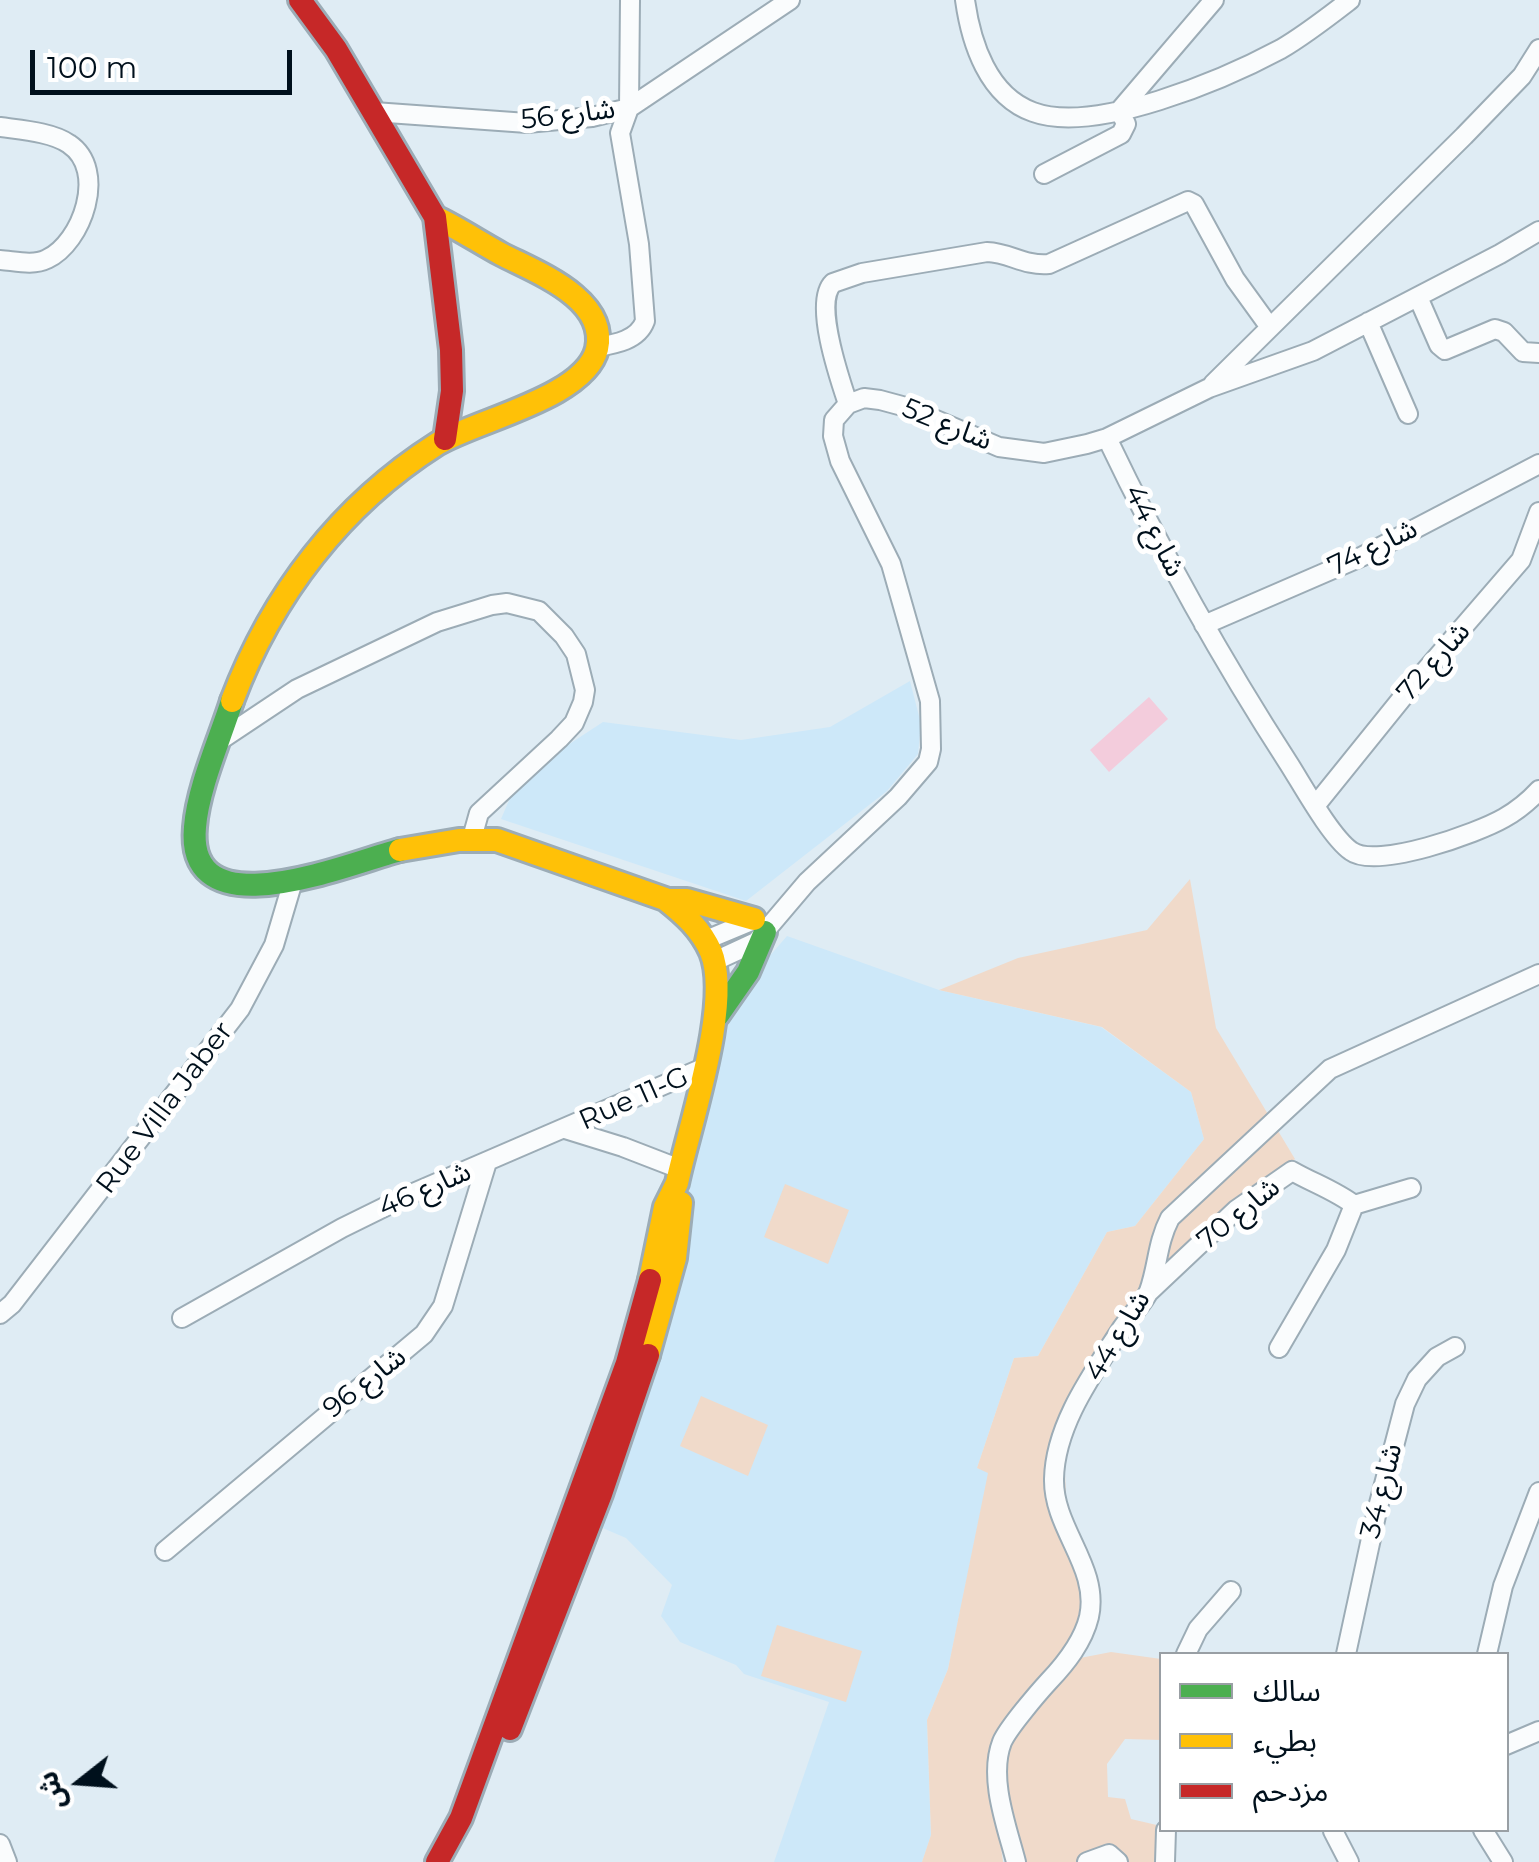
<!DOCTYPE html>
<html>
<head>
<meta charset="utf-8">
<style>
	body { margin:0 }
	#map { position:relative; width:1539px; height:1862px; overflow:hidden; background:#dfecf4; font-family:Montserrat,"Noto Sans Arabic",sans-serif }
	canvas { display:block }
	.legend { position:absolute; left:1159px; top:1652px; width:350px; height:180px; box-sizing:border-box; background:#fff; border:2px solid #999fa4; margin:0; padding:12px 18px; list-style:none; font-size:30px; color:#00101c }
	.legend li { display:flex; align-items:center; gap:20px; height:50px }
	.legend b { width:50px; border:2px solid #999fa4 }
	.north { position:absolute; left:30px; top:1732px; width:100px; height:100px; -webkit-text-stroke:8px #fff; paint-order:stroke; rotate:253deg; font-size:28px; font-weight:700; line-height:40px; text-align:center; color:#00101c }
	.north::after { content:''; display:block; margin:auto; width:35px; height:45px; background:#00101c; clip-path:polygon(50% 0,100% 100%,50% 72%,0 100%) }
	.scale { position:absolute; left:30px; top:50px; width:262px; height:45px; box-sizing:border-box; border:5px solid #00101c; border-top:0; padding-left:12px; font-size:30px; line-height:35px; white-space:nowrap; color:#00101c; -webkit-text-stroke:8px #fff; paint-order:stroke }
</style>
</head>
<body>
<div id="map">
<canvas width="1539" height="1862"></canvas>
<ul class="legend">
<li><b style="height:12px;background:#4caf50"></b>سالك</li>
<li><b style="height:12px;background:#ffc107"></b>بطيء</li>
<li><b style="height:12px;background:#c62828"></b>مزدحم</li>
</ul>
<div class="north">ش</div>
<div class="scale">100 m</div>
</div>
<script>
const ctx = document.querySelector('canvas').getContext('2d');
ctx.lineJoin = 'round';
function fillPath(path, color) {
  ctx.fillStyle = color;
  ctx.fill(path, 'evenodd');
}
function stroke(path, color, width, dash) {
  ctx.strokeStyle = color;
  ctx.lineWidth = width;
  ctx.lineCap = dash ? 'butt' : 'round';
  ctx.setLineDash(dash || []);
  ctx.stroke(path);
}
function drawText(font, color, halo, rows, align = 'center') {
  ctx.font = font + ' Montserrat,"Noto Sans Arabic",sans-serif';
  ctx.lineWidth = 10;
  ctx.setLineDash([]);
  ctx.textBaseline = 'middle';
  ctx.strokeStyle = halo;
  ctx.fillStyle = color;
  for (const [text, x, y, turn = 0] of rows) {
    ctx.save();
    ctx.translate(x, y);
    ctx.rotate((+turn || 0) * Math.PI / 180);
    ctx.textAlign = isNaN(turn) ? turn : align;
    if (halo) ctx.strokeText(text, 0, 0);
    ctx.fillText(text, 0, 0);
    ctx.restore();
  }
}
fillPath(new Path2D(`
	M910,681L921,724L918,754L887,791L746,901L501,819L519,777L603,722L741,740L830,727Z
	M787,936L939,990L1101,1027L1191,1092L1204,1139L1135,1226L1107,1232L1038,1356L1014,1358L977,1468L989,1472L948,1669L927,1720L931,1835L922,1862H774L829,1702L744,1674L736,1665L680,1642L661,1616L672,1585L626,1538L591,1523L715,1019Z`), '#cde8f9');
fillPath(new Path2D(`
	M1190,879L1216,1028L1295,1159L1142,1290L1063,1432L1067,1516L1097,1577L1079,1628L988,1751L1003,1862H922L931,1835L927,1720L948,1669L988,1473L977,1468L1014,1358L1038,1356L1107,1232L1135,1226L1204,1139L1191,1092L1102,1027L939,990L1018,958L1147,930Z
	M785,1184L849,1210L828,1264L764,1237Z
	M701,1396L768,1425L748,1476L680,1446Z
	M777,1625L862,1651L846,1702L761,1676Z
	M1111,1652L1161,1659V1740L1125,1739L1107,1764L1108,1797L1125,1799L1131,1819L1161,1826L1162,1862H1017L1002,1754L1075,1659Z`), '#f0daca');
fillPath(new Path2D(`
	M1149,697L1168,719L1109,772L1090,750Z`), '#f3ccdc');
const street = new Path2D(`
	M965,0C971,43 988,96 1033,112C1095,135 1225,79 1281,49C1305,35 1328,17 1350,0
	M1120,110L1214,0
	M374,112L527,123L592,117L629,108L790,0
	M0,127C21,130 52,132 69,144C108,170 82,243 47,259C33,266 15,261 0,260
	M1044,174L1121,134L1126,124L1120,111
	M1418,297L1439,345L1445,350L1495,329L1504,332L1523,352L1539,353
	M1368,322L1408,414
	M597,347C616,344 638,340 645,321L639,244L620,133L629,108L630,0
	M1213,384L1464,136L1522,76L1539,49
	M848,404C840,380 813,302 833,283L862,273L987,252C1011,253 1023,266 1049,264L1188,201L1194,204L1235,279L1269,326
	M1107,438C1161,551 1221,659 1289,764C1303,786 1331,837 1351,851C1376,870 1478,833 1504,818C1518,810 1528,802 1539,790
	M1204,625L1361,557L1539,464
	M222,739L297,689L437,622L492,605L507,603L539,611L564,636L576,654L585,690L583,702L574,723L559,739L479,813L472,838
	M1315,806L1407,692L1521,560L1539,512
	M706,940L754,920
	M715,961L756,942L807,882L898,797L928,762L931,749L930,701L891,564L840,461L833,436L834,420L848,404L864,398L880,400L906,407L999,447L1044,453L1087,444L1107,438L1209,388L1313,351L1500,254L1539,231
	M565,1129L623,1147L680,1169
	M1354,1205L1411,1188
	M1149,1292L1236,1210L1292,1171C1313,1183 1336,1191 1354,1205L1336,1250L1279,1348
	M0,1314L12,1304L240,1009L274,945L293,881
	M182,1318L342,1228L411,1194L703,1068
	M165,1551L424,1334L443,1306L487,1162
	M1186,1654L1198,1629L1231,1591
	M1346,1654L1377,1511L1405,1404L1417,1379L1437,1357L1455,1347
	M1487,1654L1503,1586L1539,1492
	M1506,1745L1539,1731
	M1483,1830L1503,1862
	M1333,1831L1349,1862
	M0,1844L7,1862
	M1016,1862C1007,1827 988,1778 1002,1742C1008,1728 1038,1693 1049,1681C1066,1663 1083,1642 1089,1617C1100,1567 1053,1529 1054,1479C1055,1424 1094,1372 1122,1328C1130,1316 1144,1303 1149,1291C1158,1266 1157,1243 1170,1218L1330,1069L1539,974
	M1087,1862L1109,1854L1118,1862
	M1165,1862L1166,1830`);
const fast = new Path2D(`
	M232,701C220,739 198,788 195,827C185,934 352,862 400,850
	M718,1015L748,972L765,932`);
const slow = new Path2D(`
	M232,701C272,595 341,505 437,444C476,420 585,398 597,349C608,298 535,272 501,254C479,242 458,228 435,217
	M400,850L459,840H497L665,899C684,914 701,929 711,952C732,1003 689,1126 677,1183L665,1207L650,1280
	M667,900H687L754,919
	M648,1355L675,1258L681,1203`);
const jam = new Path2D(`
	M300,0L336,49L435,217L451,350L452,391L445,439
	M510,1729L601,1494L648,1355
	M437,1862L461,1818L627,1363L650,1280`);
stroke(street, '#9cacb6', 22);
stroke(fast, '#9cacb6', 28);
stroke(slow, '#9cacb6', 28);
stroke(jam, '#9cacb6', 28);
stroke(street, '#fafcfd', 18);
stroke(fast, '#4caf50', 22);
stroke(slow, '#ffc107', 22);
stroke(jam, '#c62828', 22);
drawText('28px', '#00101c', '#fff', [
	["شارع 56",568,115,-7],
	["شارع 52",947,425,22],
	["شارع 44",1154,531,63],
	["شارع 74",1373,548,-26],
	["شارع 72",1434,662,-49],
	["Rue 11-G",634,1099,-24],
	["Rue Villa Jaber",165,1108,-53],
	["شارع 46",425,1190,-24],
	["شارع 70",1239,1214,-39],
	["شارع 44",1118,1336,-59],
	["شارع 96",365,1383,-38],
	["شارع 34",1382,1491,-76]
]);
</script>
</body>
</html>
